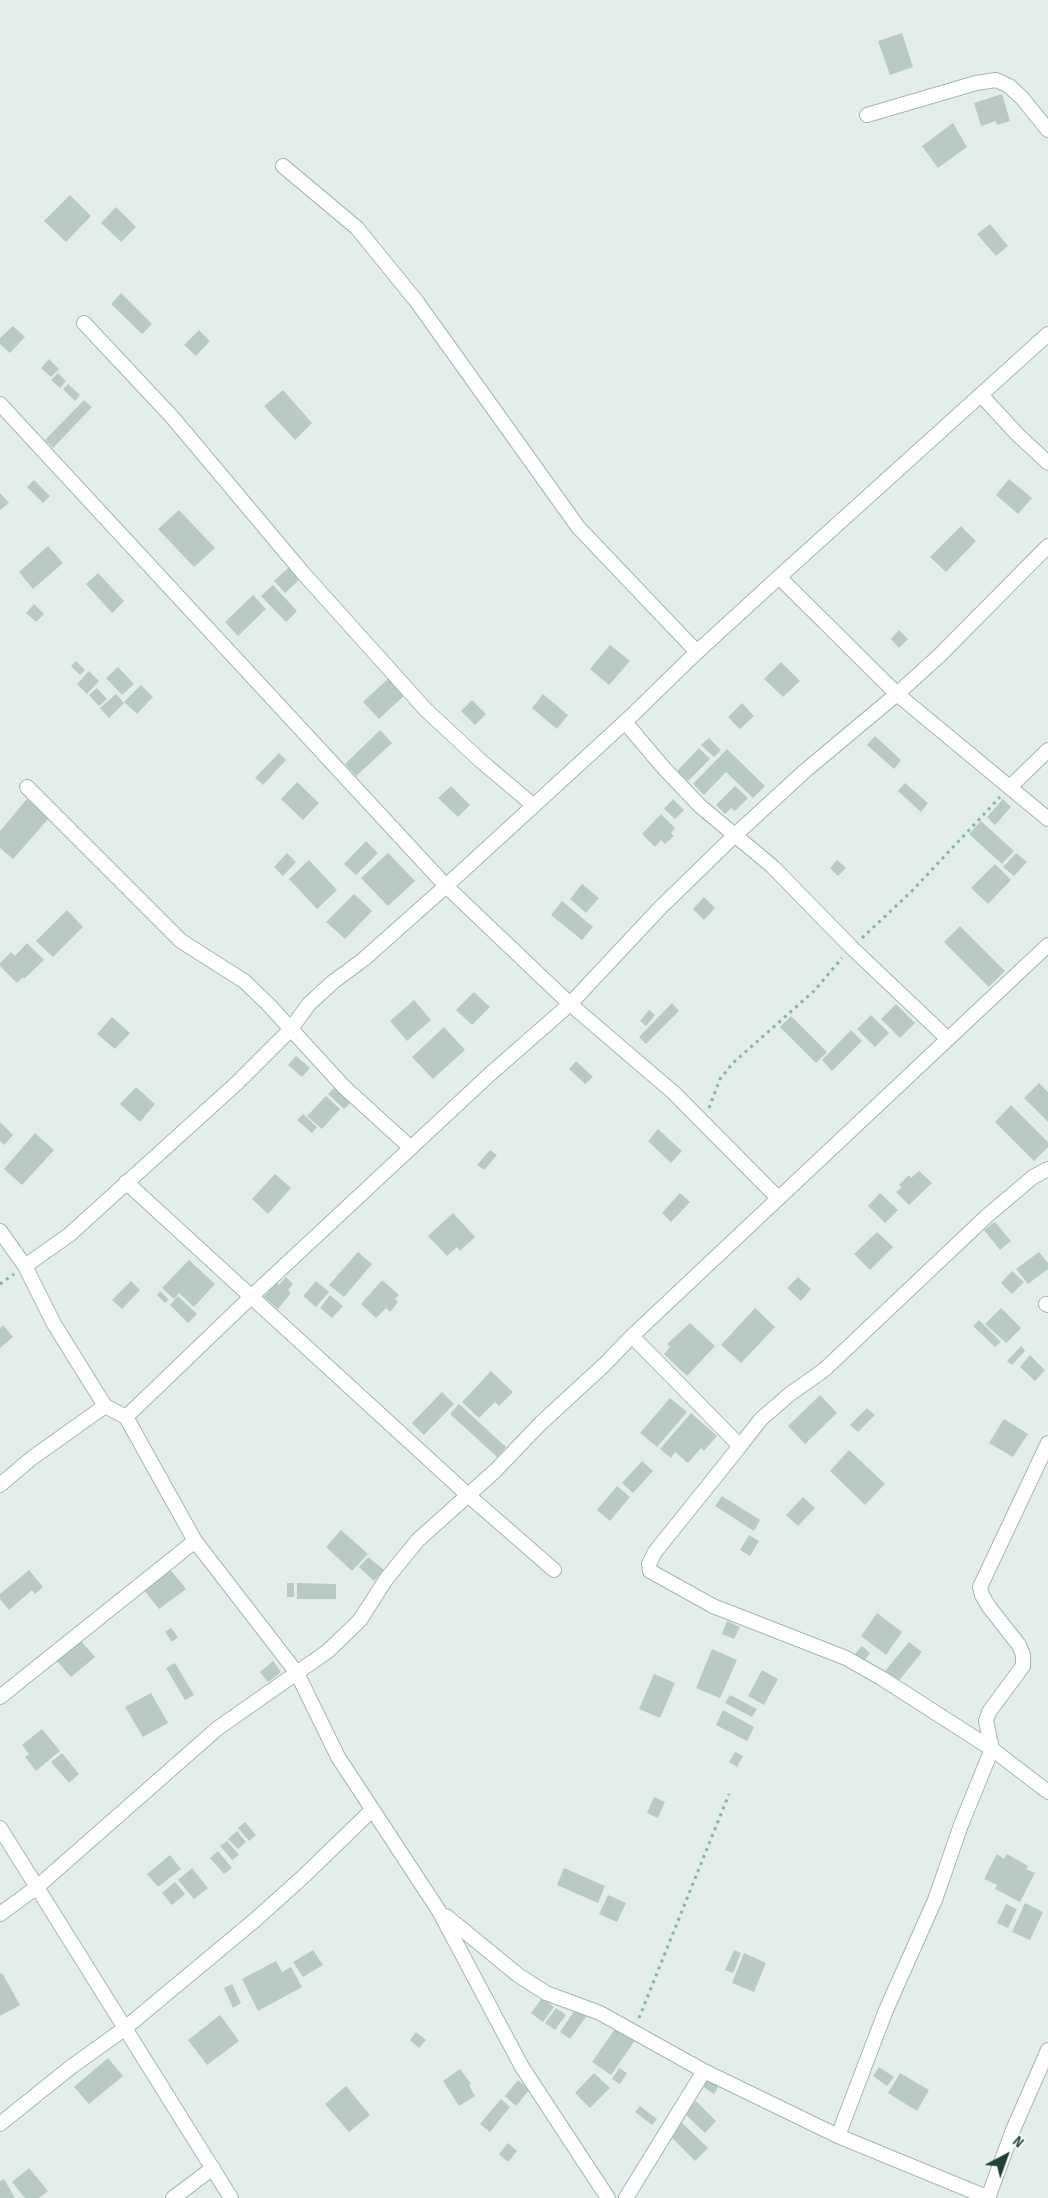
<!DOCTYPE html>
<html>
<head>
<meta charset="utf-8">
<style>
	body { margin:0 }
	#map { position:relative; width:1048px; height:2198px; overflow:hidden; background:#e3eeea; font-family:"Sofia Sans Condensed",sans-serif }
	canvas { display:block }
	.north { position:absolute; left:976px; top:2126px; width:60px; height:60px; -webkit-text-stroke:4px #f4faf8; paint-order:stroke; rotate:41deg; font-size:16px; font-weight:700; line-height:24px; text-align:center; color:#20423b }
	.north::after { content:''; display:block; margin:auto; width:21px; height:27px; background:#20423b; clip-path:polygon(50% 0,100% 100%,50% 72%,0 100%) }
</style>
</head>
<body>
<div id="map">
<canvas width="1048" height="2198"></canvas>
<div class="north">N</div>
</div>
<script>
const ctx = document.querySelector('canvas').getContext('2d');
ctx.lineJoin = 'round';
function fillPath(path, color) {
  ctx.fillStyle = color;
  ctx.fill(path, 'evenodd');
}
function stroke(path, color, width, dash) {
  ctx.strokeStyle = color;
  ctx.lineWidth = width;
  ctx.lineCap = dash ? 'butt' : 'round';
  ctx.setLineDash(dash || []);
  ctx.stroke(path);
}
fillPath(new Path2D(`
	M902,33L913,67L890,75L878,41Z
	M1002,94L1010,121L997,125L996,121L981,126L974,103Z
	M953,123L967,147L938,168L922,146Z
	M70,195L91,216L66,242L44,221Z
	M116,207L136,227L121,242L101,223Z
	M990,224L1008,246L996,256L977,234Z
	M121,293L152,324L142,334L111,304Z
	M13,326L25,337L10,353L0,344V338Z
	M199,330L210,341L196,356L184,345Z
	M49,359L59,369L51,377L41,368Z
	M58,373L66,381L60,388L51,380Z
	M68,384L80,395L75,401L63,389Z
	M283,390L312,423L295,440L264,406Z
	M84,400L92,407L53,448L45,440Z
	M1009,479L1032,498L1018,514L996,495Z
	M34,480L50,496L43,503L27,487Z
	M0,493L9,503L0,510Z
	M179,510L215,548L194,567L158,529Z
	M961,526L976,541L946,572L930,557Z
	M48,546L63,563L33,589L19,572Z
	M290,566L301,578L285,593L274,581Z
	M98,573L124,601L112,613L86,584Z
	M273,585L297,611L286,622L261,596Z
	M253,595L266,609L238,636L225,622Z
	M34,604L44,614L36,622L26,613Z
	M899,630L908,639L899,648L891,639Z
	M610,645L630,661L609,685L590,669Z
	M76,661L85,670L80,675L71,666Z
	M781,662L800,681L783,697L764,679Z
	M118,667L134,684L122,695L106,678Z
	M89,671L99,681L87,694L77,684Z
	M390,677L406,694L379,719L363,702Z
	M141,685L153,697L137,714L124,702Z
	M97,688L107,699L99,706L89,695Z
	M116,694L124,703L109,718L100,708Z
	M543,694L568,715L557,729L532,708Z
	M472,700L486,714L475,725L461,711Z
	M742,703L754,716L740,729L728,717Z
	M380,730L392,743L356,776L345,764Z
	M875,736L901,760L894,769L867,745Z
	M709,738L721,750L714,757L701,745Z
	M699,748L710,759L688,781L677,771Z
	M727,749L765,786L753,798L726,772L704,795L693,784Z
	M279,753L286,760L263,785L255,778Z
	M297,782L319,803L303,820L281,799Z
	M905,783L928,803L921,812L898,791Z
	M451,786L470,805L458,817L438,798Z
	M735,786L748,798L735,811L731,808L725,814L716,805Z
	M27,799L49,818L13,859L0,848V831Z
	M673,799L684,810L675,819L664,809Z
	M1003,799L1011,807L995,825L987,817Z
	M661,814L675,828L671,833L674,836L665,844L661,840L655,847L642,834Z
	M981,821L1014,851L1002,864L969,834Z
	M366,841L378,853L356,875L344,864Z
	M287,853L296,862L283,876L274,867Z
	M388,853L415,881L388,906L361,878Z
	M1016,853L1027,862L1014,876L1003,867Z
	M309,860L337,890L317,909L289,879Z
	M837,860L846,868L838,876L830,868Z
	M995,864L1011,880L988,904L971,888Z
	M582,884L599,898L586,913L570,899Z
	M354,894L372,911L345,939L326,922Z
	M704,897L715,908L704,920L693,909Z
	M562,901L593,927L582,940L551,915Z
	M67,910L83,927L53,957L36,941Z
	M960,926L1005,971L989,987L944,942Z
	M27,943L44,960L24,979L23,977L17,983L0,966V963L11,952L15,956Z
	M474,992L490,1007L472,1025L456,1010Z
	M414,1000L431,1020L407,1041L390,1021Z
	M672,1003L679,1011L646,1044L639,1037Z
	M896,1004L915,1023L900,1038L881,1019Z
	M649,1010L655,1015L646,1026L640,1021Z
	M871,1015L889,1033L875,1047L857,1029Z
	M791,1016L827,1052L816,1063L780,1027Z
	M112,1017L130,1033L115,1049L97,1034Z
	M444,1027L465,1050L433,1079L412,1057Z
	M851,1030L862,1041L832,1071L822,1060Z
	M296,1056L310,1068L302,1077L288,1065Z
	M576,1061L593,1077L585,1084L569,1069Z
	M1039,1083L1048,1092V1122L1024,1098Z
	M136,1087L155,1104L140,1122L120,1104Z
	M335,1087L351,1102L344,1109L328,1094Z
	M326,1096L340,1109L322,1129L307,1116Z
	M1011,1105L1048,1142V1147L1034,1161L995,1122Z
	M303,1114L317,1127L312,1133L297,1120Z
	M0,1122L13,1135L4,1145L0,1141Z
	M658,1129L682,1151L671,1163L648,1141Z
	M35,1133L54,1150L22,1185L4,1169Z
	M490,1150L497,1155L484,1170L477,1165Z
	M919,1171L932,1183L909,1205L896,1192L902,1187L899,1185L909,1175L911,1178Z
	M275,1174L291,1188L268,1214L252,1199Z
	M680,1193L690,1202L671,1222L662,1213Z
	M880,1193L898,1210L885,1223L868,1206Z
	M453,1213L475,1237L460,1251L457,1247L447,1256L428,1236Z
	M995,1222L1011,1241L1000,1250L984,1230Z
	M877,1232L893,1247L870,1270L854,1254Z
	M358,1252L372,1264L344,1297L329,1285Z
	M1039,1252L1048,1263V1269L1028,1284L1016,1269Z
	M189,1260L215,1284L194,1307L179,1293L174,1299L162,1288Z
	M1012,1271L1024,1282L1012,1294L1001,1283Z
	M286,1277L293,1284L288,1290L291,1293L278,1309L264,1297L276,1283L279,1285Z
	M798,1277L811,1289L801,1301L787,1288Z
	M382,1280L399,1295L395,1299L398,1302L390,1312L386,1308L376,1318L361,1304Z
	M131,1281L140,1290L122,1309L112,1300Z
	M316,1281L329,1292L316,1307L303,1296Z
	M160,1291L169,1300L165,1303L157,1295Z
	M330,1295L343,1306L332,1318L320,1308Z
	M178,1296L197,1314L188,1323L170,1305Z
	M755,1308L775,1327L741,1363L721,1345Z
	M1001,1308L1021,1328L1006,1343L985,1324Z
	M979,1320L1001,1342L995,1347L973,1326Z
	M690,1323L715,1346L687,1376L664,1354L670,1347L667,1344Z
	M3,1325L13,1337L0,1348V1328Z
	M1021,1346L1025,1351L1012,1365L1007,1361Z
	M1030,1355L1045,1370L1035,1381L1020,1367Z
	M491,1371L513,1392L499,1406L495,1402L479,1418L462,1402Z
	M442,1392L454,1404L424,1435L412,1423Z
	M820,1395L837,1413L805,1444L788,1426Z
	M670,1398L687,1412L657,1447L640,1433Z
	M459,1404L506,1447L497,1457L450,1414Z
	M867,1408L875,1415L858,1432L850,1425Z
	M691,1413L717,1436L704,1451L701,1448L688,1463L675,1452L671,1458L660,1449Z
	M1004,1419L1028,1434L1013,1457L989,1443Z
	M849,1450L885,1484L865,1505L830,1471Z
	M642,1461L653,1471L633,1493L622,1483Z
	M617,1486L630,1497L610,1521L597,1510Z
	M722,1496L760,1520L754,1531L715,1506Z
	M803,1497L815,1508L798,1526L786,1515Z
	M341,1530L368,1554L352,1571L326,1547Z
	M749,1535L759,1541L750,1556L740,1550Z
	M368,1557L384,1570L374,1581L359,1567Z
	M170,1569L186,1589L159,1609L144,1590Z
	M29,1570L43,1587L35,1594L32,1590L9,1610L0,1599V1594Z
	M287,1583H294V1597H287Z
	M297,1583L336,1584V1599H297Z
	M877,1613L902,1632L886,1655L861,1636Z
	M727,1621L740,1627L734,1639L722,1634Z
	M171,1628L178,1637L172,1642L165,1632Z
	M81,1641L95,1657L71,1677L57,1661Z
	M909,1642L922,1652L898,1682L885,1671Z
	M862,1646L870,1653L864,1661L855,1654Z
	M712,1649L737,1660L720,1698L696,1688Z
	M273,1661L281,1672L268,1682L260,1672Z
	M175,1663L194,1695L185,1700L166,1668Z
	M762,1670L778,1679L764,1705L748,1696Z
	M654,1674L675,1683L660,1718L639,1709Z
	M151,1693L168,1723L143,1737L125,1707Z
	M730,1695L757,1709L752,1717L725,1703Z
	M723,1710L754,1727L747,1741L716,1725Z
	M42,1729L60,1751L36,1771L25,1757L29,1754L22,1745Z
	M735,1752L743,1756L737,1767L729,1762Z
	M62,1753L79,1774L69,1783L51,1762Z
	M654,1797L665,1802L658,1818L647,1813Z
	M245,1822L256,1835L249,1841L238,1828Z
	M237,1831L246,1842L238,1849L228,1839Z
	M227,1841L239,1855L232,1860L220,1846Z
	M218,1851L232,1868L224,1874L210,1858Z
	M997,1854L1004,1859L1007,1854L1028,1866L1026,1869L1035,1873L1020,1902L995,1889L997,1885L984,1879Z
	M170,1855L181,1869L158,1887L147,1874Z
	M192,1868L208,1888L194,1899L178,1880Z
	M564,1868L605,1886L598,1903L557,1885Z
	M175,1882L185,1894L172,1905L162,1893Z
	M608,1895L626,1903L617,1922L599,1914Z
	M1025,1903L1043,1912L1030,1940L1012,1932Z
	M1006,1904L1017,1909L1008,1928L997,1923Z
	M313,1950L323,1965L303,1977L293,1962Z
	M734,1950L741,1953L733,1973L725,1970Z
	M744,1953L766,1963L754,1992L732,1983Z
	M276,1961L282,1972L291,1967L302,1987L258,2011L242,1979Z
	M2,1973L20,2005L0,2016V1974Z
	M232,1984L241,2003L233,2008L224,1988Z
	M542,1998L554,2007L543,2022L531,2013Z
	M577,2007L588,2014L570,2039L560,2032Z
	M556,2008L566,2015L555,2030L545,2023Z
	M220,2015L239,2041L207,2065L188,2040Z
	M617,2026L636,2039L611,2075L592,2062Z
	M416,2032L426,2040L419,2048L410,2040Z
	M108,2058L123,2076L89,2104L74,2087Z
	M879,2067L894,2077L887,2086L873,2076Z
	M619,2068L627,2073L620,2084L612,2079Z
	M460,2069L471,2084L469,2085L475,2096L459,2106L443,2081Z
	M594,2073L610,2088L590,2108L575,2093Z
	M900,2073L929,2090L917,2111L888,2093Z
	M705,2074L720,2084L714,2094L699,2084Z
	M518,2080L529,2090L516,2106L505,2096Z
	M346,2086L370,2115L349,2132L325,2104Z
	M501,2099L510,2107L490,2132L480,2124Z
	M696,2101L716,2121L705,2133L684,2113Z
	M640,2106L657,2119L652,2125L635,2112Z
	M680,2121L708,2148L695,2161L668,2134Z
	M508,2143L517,2151L508,2162L499,2154Z
	M29,2168L48,2191L39,2198H25L12,2182Z
	M4,2179L15,2198H0V2181Z`), '#b8cac3');
const street = new Path2D(`
	M867,115L976,83L996,80L1009,86L1022,98L1048,130
	M283,166L357,228L417,302L578,527L697,652
	M84,323L173,418L303,573L426,710L482,762L533,805
	M981,395L1017,434L1048,463
	M0,404L446,886L570,1004L674,1093L778,1198
	M779,577L897,694L1048,819
	M625,722L662,766L700,806L773,867L851,947L948,1039
	M27,787L181,941L244,981L268,1004L344,1087L411,1148
	M1010,787L1048,750
	M126,1182L469,1496L554,1570
	M0,1231L25,1266L54,1324L105,1406L126,1417L195,1541L297,1673L338,1757L439,1911L522,2067L608,2198
	M25,1266L69,1235L237,1083L290,1030L309,1004L333,982L364,959L446,886L625,722L697,652L779,577L1048,334
	M1046,1304L1048,1305
	M632,1336L740,1446L761,1419L790,1394L824,1370L988,1215L1033,1177L1048,1169
	M126,1417L252,1296L489,1075L570,1004L660,908L735,835L806,770L897,694L940,655L1048,546
	M740,1446L655,1552L649,1564L650,1571L713,1606L846,1658L883,1679L992,1749L1048,1792
	M0,1485L32,1458L105,1406
	M0,1697L195,1541
	M0,1828L231,2198
	M0,1914L37,1887L218,1728L328,1651L360,1620L387,1578L418,1540L495,1471L541,1423L604,1365L632,1336L1048,945
	M446,1916L518,1975L546,1993L600,2013L704,2071L838,2136L989,2198
	M0,2124L71,2067L124,2029L255,1920L305,1875L372,1810
	M838,2136L886,2010L935,1900L961,1825L992,1749L986,1721L989,1712L1023,1666V1655L1019,1645L989,1607L982,1595L980,1587L1048,1443
	M173,2198L213,2168
	M626,2198L704,2071
	M988,2198L1013,2130L1048,2050`);
stroke(street, '#a5b7b2', 16);
stroke(new Path2D(`
	M862,938L911,892L1000,797
	M709,1108L720,1079L733,1063L814,991L842,958
	M0,1284L14,1274
	M639,2018L729,1794`), '#80b5a8', 3, [3, 4.5]);
stroke(street, '#fff', 14);
</script>
</body>
</html>
